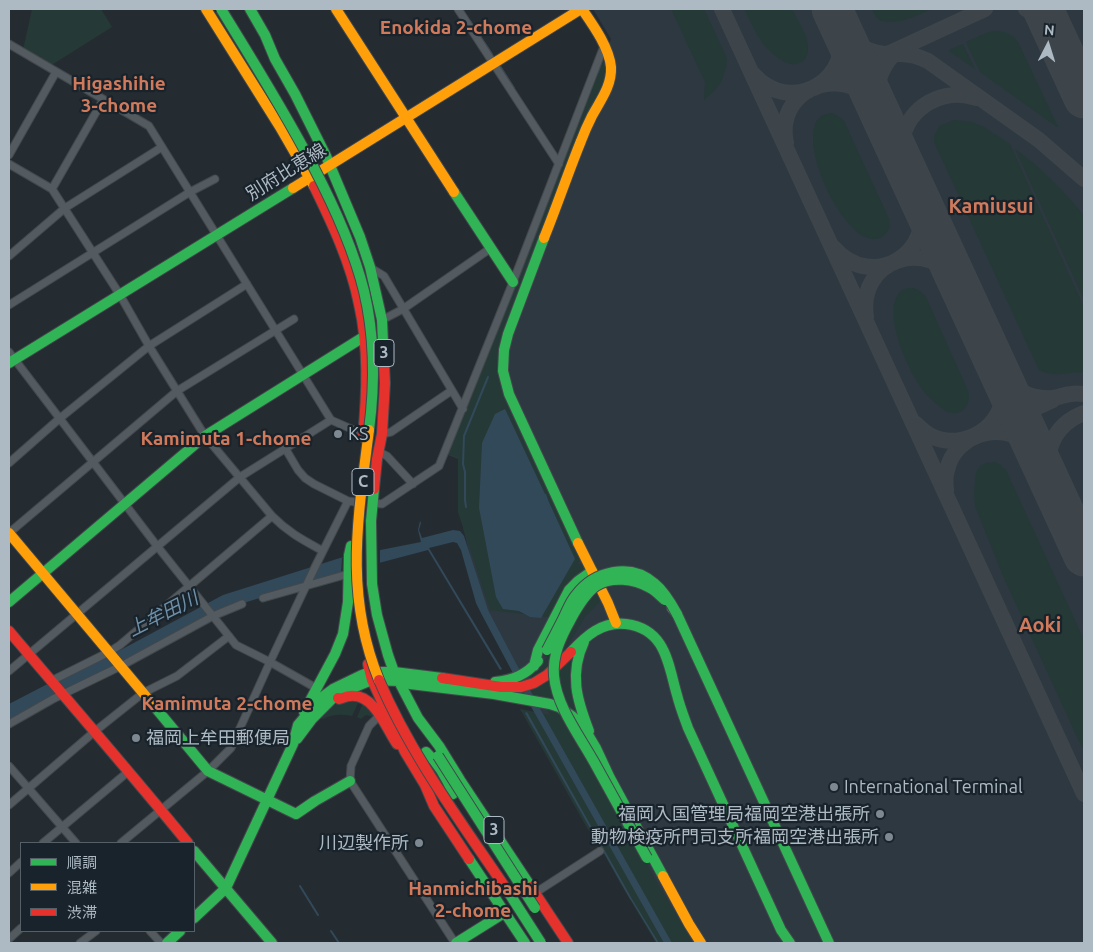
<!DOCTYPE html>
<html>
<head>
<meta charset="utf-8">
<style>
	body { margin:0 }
	#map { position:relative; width:1093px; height:952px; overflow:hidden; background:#252c31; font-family:Ubuntu,"Noto Sans JP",sans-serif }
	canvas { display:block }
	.frame { position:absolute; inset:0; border:10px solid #adbac4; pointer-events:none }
	.legend { position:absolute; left:20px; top:842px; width:175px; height:90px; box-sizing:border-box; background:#19232b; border:1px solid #545f68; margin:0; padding:6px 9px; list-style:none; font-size:15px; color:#adbac4 }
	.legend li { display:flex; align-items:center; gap:10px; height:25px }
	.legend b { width:25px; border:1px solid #545f68 }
	.north { position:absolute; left:1023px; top:20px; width:50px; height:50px; -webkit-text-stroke:4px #19232b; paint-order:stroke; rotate:5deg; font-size:14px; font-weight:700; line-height:20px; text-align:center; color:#adbac4 }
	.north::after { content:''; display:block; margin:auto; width:18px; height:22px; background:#adbac4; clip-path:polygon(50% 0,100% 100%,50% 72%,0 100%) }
</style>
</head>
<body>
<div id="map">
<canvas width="1093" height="952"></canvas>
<div class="frame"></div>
<ul class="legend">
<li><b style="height:6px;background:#30b455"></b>順調</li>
<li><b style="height:6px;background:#ff9f0a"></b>混雑</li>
<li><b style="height:6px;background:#e5322d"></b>渋滞</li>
</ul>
<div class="north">N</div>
</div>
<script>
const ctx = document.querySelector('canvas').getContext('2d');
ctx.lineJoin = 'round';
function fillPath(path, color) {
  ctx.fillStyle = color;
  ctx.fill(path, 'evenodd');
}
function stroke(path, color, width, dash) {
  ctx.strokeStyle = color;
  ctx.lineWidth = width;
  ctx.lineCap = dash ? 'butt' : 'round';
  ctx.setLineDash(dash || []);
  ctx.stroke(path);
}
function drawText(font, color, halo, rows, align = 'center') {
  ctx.font = font + ' Ubuntu,"Noto Sans JP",sans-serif';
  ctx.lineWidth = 4.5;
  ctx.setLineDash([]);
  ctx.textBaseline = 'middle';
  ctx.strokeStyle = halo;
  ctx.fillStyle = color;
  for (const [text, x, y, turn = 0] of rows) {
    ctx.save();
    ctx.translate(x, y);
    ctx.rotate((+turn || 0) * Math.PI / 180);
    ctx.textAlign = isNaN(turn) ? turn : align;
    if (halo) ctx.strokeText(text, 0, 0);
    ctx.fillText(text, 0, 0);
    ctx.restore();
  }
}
fillPath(new Path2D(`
	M593,9H1084V943H670L492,622L479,592L459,511L461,460L448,455L577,137L605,57L611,39Z`), '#2d3841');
fillPath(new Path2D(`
	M32,9H101L112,27L50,66L23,50Z
	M671,9H704L727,58L726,68L721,82L714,91L704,100L705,82Z
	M744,9H792C798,21 808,35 808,48C809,60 798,67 787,63C780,60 773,54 768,49C757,38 751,22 744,9Z
	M872,9H932C918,15 892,28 878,19C875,16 873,12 872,9Z
	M994,31C1006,31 1013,34 1019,44L1058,127H1057L980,72L966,42L986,33Z
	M963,44L975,69L949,51L951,49Z
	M602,58C616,76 593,105 584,120L505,327C501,341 496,354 497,369C499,395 517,423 529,447C547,484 564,521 581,559L577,564L583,565V571L567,584L548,617L490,610L458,512V457L447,454Z
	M832,113L838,116L844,121L889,219L890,227C888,230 886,234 883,236C852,259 796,147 818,119C822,114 827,114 832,113Z
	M954,120L972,122L984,127L1010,144L1084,307V372C1069,372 1053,378 1039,370L934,142V136L939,126Z
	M1015,149C1041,167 1063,191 1084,215V300Z
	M909,288C917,288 920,290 926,297L969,393C970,405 962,417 948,412C942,409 935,403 930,398C912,382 881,315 899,293C901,290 905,289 909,288Z
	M995,462L1001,465L1006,470L1084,640V750L1078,739L1003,576L975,506L974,492L976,473L980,466L986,463Z
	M599,590L601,598L599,603L585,617L557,663L560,645L590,597Z
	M553,648L549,671L531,680L530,676L542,664Z
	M574,652L572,677L576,710L567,707L559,685L556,670Z
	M550,676L559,703L534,697L529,687Z
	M360,699L352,716C342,714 333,714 323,719L320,718C331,702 342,702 360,699Z
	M364,701L375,715L374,717L366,715L361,719L357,717Z
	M546,707L566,717L655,879L693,943H656L619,881L597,841L595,842L520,709L550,715Z`), '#253937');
fillPath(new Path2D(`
	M505,409L545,494H546L548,500L575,559L541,618L530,617L519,611L503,609L496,597L480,513L479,508L482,443L495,414Z
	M420,521L421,523L419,530L422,538L453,530L460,531L464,536L488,610L538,705L672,943H664L529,703L482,615L476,603L461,550L457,543L453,542L429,548L502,669L500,670L428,550L341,573L237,605L9,721V704L61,677L115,653L223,595L340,558L421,542L418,530Z
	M527,712L632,899L659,943H657L631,900L630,899L525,713Z`), '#32495a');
fillPath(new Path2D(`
	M370,549V551L380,549V563L370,566V568L352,573H341L342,558L352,556V553Z`), '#252c31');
stroke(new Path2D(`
	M470,21L492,54
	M500,66L514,88
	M598,72L601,63
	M448,453L460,423
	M466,507L465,500V472L463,464L464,436L488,377
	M300,886L318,915
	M331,931L339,943`), '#32495a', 2);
stroke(new Path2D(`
	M722,9L1084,794
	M1026,9C1039,14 1048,22 1055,34
	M841,29C854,45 869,54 890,54
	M878,58C895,52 912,53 928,61L1039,140L1084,179
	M753,74C791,118 858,78 838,22
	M814,88L985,9
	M879,111C874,88 879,68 896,52
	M786,143C784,134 784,125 787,116C798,83 842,73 867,96C872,100 875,106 879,111
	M905,168C904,159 901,150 902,141C908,106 944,87 976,98
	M834,248C872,292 937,253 919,198
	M866,317C857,260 928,235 959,284
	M999,371C1012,389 1030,400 1053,398C1060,397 1066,394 1072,394C1076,393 1080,394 1084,394
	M916,424C920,428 925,433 931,436C964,452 1006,426 1003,388C1003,382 1001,376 998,370
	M987,430L1053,400
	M1051,483C1043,452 1053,425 1084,413
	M946,490C945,483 945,477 947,470C955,434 1002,419 1029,445C1034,449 1037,455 1040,461`), '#3e454a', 16);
stroke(new Path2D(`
	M832,9L1084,556
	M1043,9L1084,98`), '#3e454a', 41);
const street = new Path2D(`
	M458,9L559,164
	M9,44L149,126L331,420
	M9,155L56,72
	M9,164L52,189L120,295L149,346L205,436L272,516C289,533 303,540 323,551
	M52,189L103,100
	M9,256L65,208L162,147
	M371,268L384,276L463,409
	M9,305L190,192L215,179
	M382,320L403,309L491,248
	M9,352L157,546L236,645L270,662L316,688
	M382,434L391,432L451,391
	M285,448L298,470L305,478L314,484L348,501L355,502
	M379,452L387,456L413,484
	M9,463L59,419L149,346L247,284
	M373,503L382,504L439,466L513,282L604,46
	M9,533L177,391L294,319
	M263,598L348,574
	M9,671L240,477L331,420L363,434
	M51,681L109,652L120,645L272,516
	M380,715L369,726L351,766L350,781L455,943
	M9,724L53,699L121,666L213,616L242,604
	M9,766L76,843
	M9,805L94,732L143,693L177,676L229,636
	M43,843L129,771
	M121,843L208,771L231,748L270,662L315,567L348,501
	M9,873L21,862
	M535,893L600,851
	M150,931L161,943
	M9,939L21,928
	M80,943L96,931`);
const fast = new Path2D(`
	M250,9L265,35L275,59L295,94L326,156L360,237L370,267L382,320L384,365
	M454,192L513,282
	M544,238L508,334L504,350L503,371L509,394L578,543
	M9,363L293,188
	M374,489L371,521L372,584L377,615L388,655L394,672L418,718L439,746L460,780L531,887
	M9,602L205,436L365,336
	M672,608L677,614L829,943
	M584,642C569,674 577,700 589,731
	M571,652C586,636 602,621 626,624C666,629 668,664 677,695C680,707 684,717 688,728L781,930L790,943
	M534,666L538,650L569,590L578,581L592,571
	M495,682C513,680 526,675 538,661
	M154,706L208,771L296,814L315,801L350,781
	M304,712L335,654L343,634L348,602L349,555L351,546
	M297,739L312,719L336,695L372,680L399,681L410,684L494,694L550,704L559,707L572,716L584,728L596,748L610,778L663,876
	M426,752C439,764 447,778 453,794
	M194,851L272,943
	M469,859L525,943
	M194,918L226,888L293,744L298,725L321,698L333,689L362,675L370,672H394L442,678
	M167,943L180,931
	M456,943L504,913`);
const slow = new Path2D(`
	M206,9L280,127L314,186
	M336,9L454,192
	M293,188L581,9
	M544,238C557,206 568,173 581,141C584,133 588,124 592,116C600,101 612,86 611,67C609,47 593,25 582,9
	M9,533L154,706
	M578,543L608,603L616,623
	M663,876L689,924L701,943`);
const jam = new Path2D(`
	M314,186C332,223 351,263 359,304C369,347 367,393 363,437
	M374,489L377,459L382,434L385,383L384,365
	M9,631C69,702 129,771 188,843
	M368,664L372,680L405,752L425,785L434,806L469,859
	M442,678L501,687H521L534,683L547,675L571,652
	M338,698L339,699C343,698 347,696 350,696C374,693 386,728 397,744
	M531,887L568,943`);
stroke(street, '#42484c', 9);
stroke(fast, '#42484c', 12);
stroke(slow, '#42484c', 12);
stroke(jam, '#42484c', 12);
stroke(street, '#545b60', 7);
stroke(fast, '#30b455', 10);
stroke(slow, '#ff9f0a', 10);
stroke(jam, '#e5322d', 10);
const fastBridge = new Path2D(`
	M221,9C253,61 285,112 313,166C334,206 353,247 364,291C375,337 375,384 369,430
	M547,650C552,640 558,629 563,619C567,611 570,602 576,595C594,571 630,562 654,583C664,591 671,603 677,614
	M438,756L535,908
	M647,858C629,826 612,794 594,762C579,735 557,707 554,676C552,656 561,637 571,619C577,608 585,594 596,586C612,576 634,579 650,588C656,591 660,596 665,600
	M507,890L541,943`);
const slowBridge = new Path2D(`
	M369,430C358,518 344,594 379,680`);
const jamBridge = new Path2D(`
	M379,680C411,755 461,822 507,890`);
stroke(fastBridge, '#42484c', 12, []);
stroke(slowBridge, '#42484c', 12, []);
stroke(jamBridge, '#42484c', 12, []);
stroke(fastBridge, '#30b455', 10);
stroke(slowBridge, '#ff9f0a', 10);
stroke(jamBridge, '#e5322d', 10);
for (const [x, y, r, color] of [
	[338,434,5,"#7d8891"],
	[136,738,5,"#7d8891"],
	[834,787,5,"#7d8891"],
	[880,814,5,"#7d8891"],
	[889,837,5,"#7d8891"],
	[419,843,5,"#7d8891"]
]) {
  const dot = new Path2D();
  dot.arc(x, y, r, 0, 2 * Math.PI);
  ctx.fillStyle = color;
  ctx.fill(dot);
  stroke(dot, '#19232b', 2);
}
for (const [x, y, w] of [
	[384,353,20],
	[363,482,22],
	[494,830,20]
]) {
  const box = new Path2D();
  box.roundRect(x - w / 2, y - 13.5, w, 27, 4);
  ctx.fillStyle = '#19232b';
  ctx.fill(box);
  stroke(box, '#adbac4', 1);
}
drawText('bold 16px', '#adbac4', null, [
	["3",384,353],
	["C",363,482],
	["3",494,830]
]);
drawText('18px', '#adbac4', '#19232b', [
	["別府比恵線",286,172,-32]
]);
drawText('18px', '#adbac4', '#19232b', [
	["KS",348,434],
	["福岡上牟田郵便局",146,738],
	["International Terminal",844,787],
	["福岡入国管理局福岡空港出張所",870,814,"right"],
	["動物検疫所門司支所福岡空港出張所",879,837,"right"],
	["川辺製作所",409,843,"right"]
], 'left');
drawText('bold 19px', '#d17a5b', '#19232b', [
	["Enokida 2-chome",456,28],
	["Higashihie",119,84],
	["3-chome",119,106],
	["Kamimuta 1-chome",226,439],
	["Kamimuta 2-chome",227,704],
	["Hanmichibashi",473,889],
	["2-chome",473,911]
]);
drawText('italic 19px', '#6e90a8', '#19232b', [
	["上牟田川",163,614,-27]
]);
drawText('bold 20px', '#d17a5b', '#19232b', [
	["Kamiusui",991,206],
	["Aoki",1040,625]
]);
</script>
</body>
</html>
